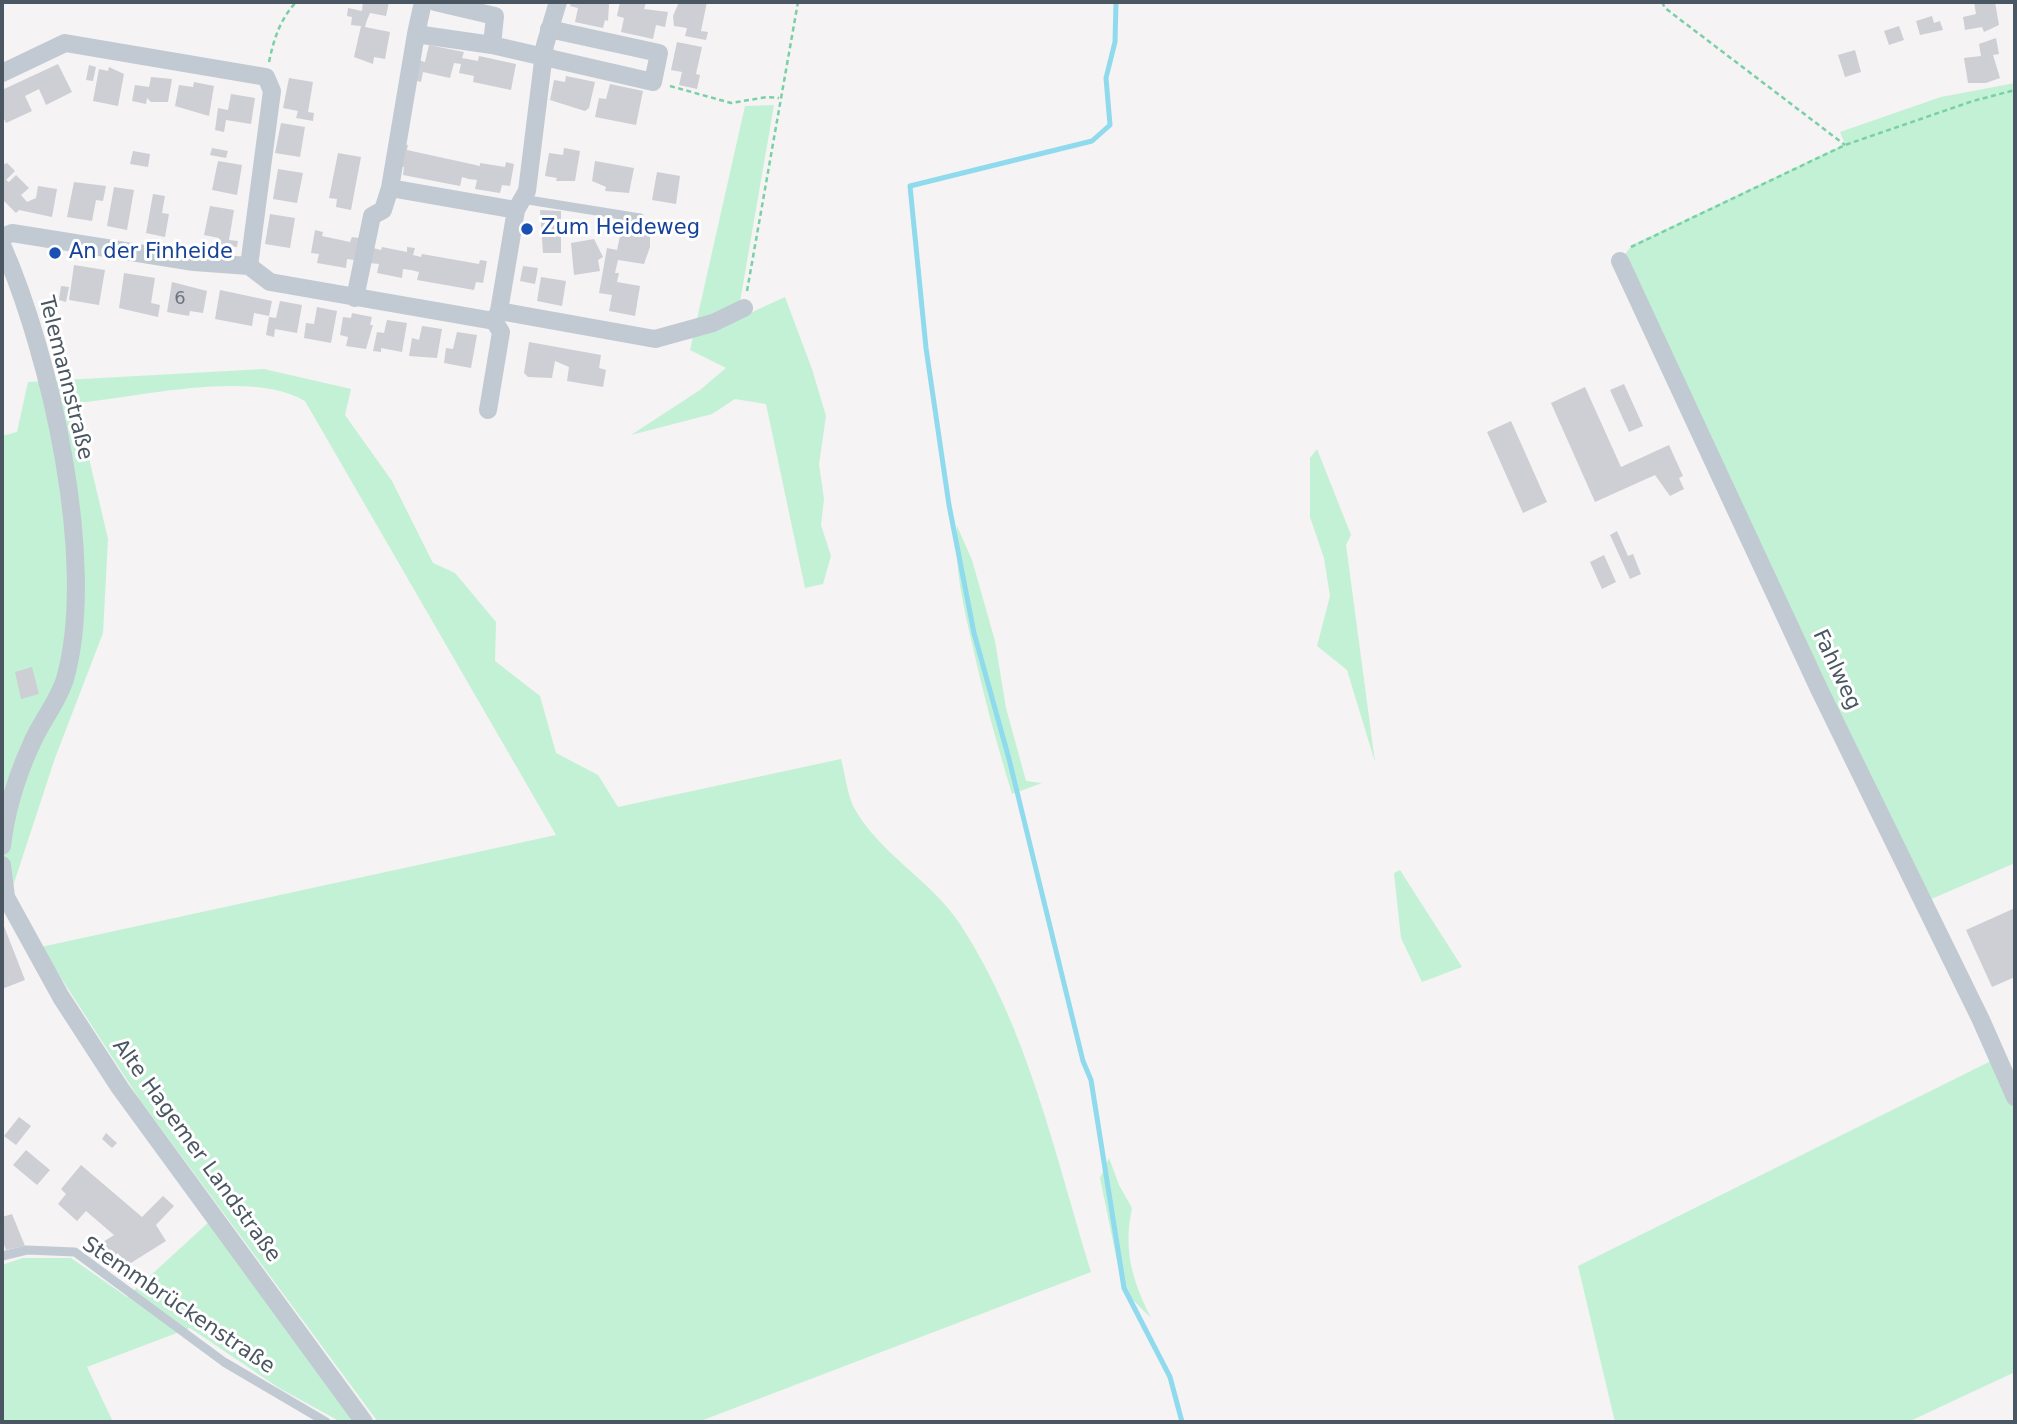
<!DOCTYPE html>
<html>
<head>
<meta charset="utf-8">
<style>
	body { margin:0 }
	#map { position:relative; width:2017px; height:1424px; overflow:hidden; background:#f5f3f3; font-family:"DejaVu Sans",sans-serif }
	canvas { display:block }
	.frame { position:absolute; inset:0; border:4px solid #4a5661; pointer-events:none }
</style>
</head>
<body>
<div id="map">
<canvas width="2017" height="1424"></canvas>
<div class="frame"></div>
</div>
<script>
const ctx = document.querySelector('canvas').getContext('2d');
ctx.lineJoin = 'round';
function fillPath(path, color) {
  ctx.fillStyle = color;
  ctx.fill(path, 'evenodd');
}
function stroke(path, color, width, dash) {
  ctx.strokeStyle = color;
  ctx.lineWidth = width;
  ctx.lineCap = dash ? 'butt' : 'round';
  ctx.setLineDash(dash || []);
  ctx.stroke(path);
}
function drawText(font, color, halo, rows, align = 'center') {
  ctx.font = font + ' "DejaVu Sans",sans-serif';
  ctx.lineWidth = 6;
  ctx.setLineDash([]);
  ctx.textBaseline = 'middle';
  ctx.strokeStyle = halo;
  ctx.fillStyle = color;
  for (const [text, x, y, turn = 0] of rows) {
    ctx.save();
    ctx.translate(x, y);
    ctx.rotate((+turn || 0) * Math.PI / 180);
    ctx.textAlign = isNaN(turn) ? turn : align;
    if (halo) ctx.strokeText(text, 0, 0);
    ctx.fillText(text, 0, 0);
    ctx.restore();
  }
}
fillPath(new Path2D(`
	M2015,83V863L1922,903L1620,261L1632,245L1845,144L1840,132L1941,97Z
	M774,105L737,319L785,297L812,369L826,416L819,464L824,499L821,525L831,556L823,584L805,588L766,404L735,399L712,414L631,435L700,390L726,368L690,350L745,106Z
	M264,369L351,389L345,415L392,481L433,563L455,573L496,622L495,661L540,696L556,753L598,775L618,807L841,759C845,774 847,792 853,806C878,853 931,880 960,924C1028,1028 1055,1155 1091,1272L698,1422H378L140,1100L41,947L556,835L305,401C252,369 139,397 76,403L108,539L103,633L55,758L13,886L2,889V436L17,432L28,382Z
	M1317,449L1351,535L1346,545L1375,762L1347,670L1317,646L1330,596L1324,558L1310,517V458Z
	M957,526L972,560L995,641L1006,708L1026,781L1042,783L1012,794C997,744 983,694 972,643C963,604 954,566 957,526Z
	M1400,870L1462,967L1422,982L1401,938L1394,873Z
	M1997,1058L2015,1097V1372L1908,1422H1615L1578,1266Z
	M1109,1158L1119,1185L1132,1208C1123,1250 1132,1280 1151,1318L1123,1290L1100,1178Z
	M210,1221L356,1420L341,1422L279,1388L190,1328L87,1367L113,1422H2V1265L23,1258H71L127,1297Z`), '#c3f1d5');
stroke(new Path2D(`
	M1116,2L1115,42L1106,78L1110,125L1092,141L910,186L926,348L949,505L974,633L1009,759L1083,1061L1091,1080L1124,1288L1170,1377L1182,1422`), '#90daee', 5);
fillPath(new Path2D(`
	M363,2H389L386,16L370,13L367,20L365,27L390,32L385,59L374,57L373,64L354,57L361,26L351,25L352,17L347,16L348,8L362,11Z
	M571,2L609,4L608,21L605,20L603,28L575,22L578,8L570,6Z
	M620,2H646L644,9L668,12L665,27L656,25L653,39L621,32L624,18L617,16Z
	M679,2H707L701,31L708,32L706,40L685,36L687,28L674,26L673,16Z
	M1974,2H1995L1999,25L1984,32L1982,27L1965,30L1963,17L1976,14Z
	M1932,16L1934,23L1940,21L1943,30L1920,35L1916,21Z
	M1899,26L1904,40L1889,45L1884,31Z
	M1996,38L1999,54L1993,55L2000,78L1986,83H1968L1964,58L1981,56L1979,44Z
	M677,42L702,47L696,74L700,75L697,89L679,85L682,72L671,70Z
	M429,45L464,52L462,58L478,61L479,56L516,64L511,90L473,82L474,76L459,73L461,64L454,63L450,78L423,72L421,82L414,80L418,60L425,62Z
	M1855,50L1861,72L1845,77L1838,55Z
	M58,64L72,92L46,105L39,89L25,96L32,111L6,123L2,115V90Z
	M89,65L96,67L93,81L86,80Z
	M109,67L124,74L118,106L93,101L99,69L108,71Z
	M566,76L595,82L589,108L585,111L550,100L554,80L565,82Z
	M151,77L172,79L168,102H151L147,98L146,104L132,101L135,85L149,87Z
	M289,78L313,82L308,112L314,113L313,121L296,118L298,111L283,108Z
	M194,82L214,86L209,116L175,106L179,85L193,87Z
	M610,84L643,91L636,125L595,117L599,98L606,99Z
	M231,94L255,98L251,124L226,120L224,132L215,130L218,108L228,110Z
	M281,123L305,127L300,157L275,153Z
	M400,144L408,145L407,150L480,166V163L505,167L506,162L514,164L510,186L502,185L500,193L475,189L477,180L469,179L462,177L460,186L403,175L404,167L396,166Z
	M212,148L228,151L226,158L210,155Z
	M564,148L580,151L575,181H556L557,178L545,176L549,153L563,155Z
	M133,151L150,154L148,167L130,164Z
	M338,153L361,157L351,210L336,207L337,199L329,198Z
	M218,161L242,165L237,195L212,190Z
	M595,161L634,168L629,193L605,191L606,187L592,181Z
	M7,163L15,171L6,180L9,182L16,175L29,188L21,195L27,202L36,198L38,186L57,189L52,217L19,210L16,213L2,199V165Z
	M278,169L303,173L297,203L273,199Z
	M657,172L680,176L676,204L652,200Z
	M74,182L106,186L103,201L96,200L92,221L67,217Z
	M114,187L134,190L127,230L107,226Z
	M153,194L165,196L162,213L169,214L165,237L146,233Z
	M210,206L234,210L229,240L238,241L237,247L218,245L219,238L204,235Z
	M540,210L561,211V226H566V235H561V253H543Z
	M270,214L295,218L290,248L265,244Z
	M622,227L650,232V247L644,264L618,260L615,273H619L617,282L640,286L635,316L609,311L612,295L599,293L607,248L617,250Z
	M315,230L323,232L322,236L350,242L352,237L359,238L354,260L347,259L346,268L317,263L319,254L311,253Z
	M594,239L603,257L598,260L600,271L574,275L571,243Z
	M382,247L407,252V247L415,248L413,255L421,257L422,254L479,264L480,260L487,261L483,283L476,282L474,290L417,280L419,272L411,270L403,269L402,278L377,273L379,264L370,263L373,248L381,250Z
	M74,265L105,270L99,305L69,300Z
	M523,266L538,268L535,284L520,281Z
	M124,273L155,278L151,303L160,305L158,317L119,308Z
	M541,277L566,281L562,306L537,301Z
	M172,282L207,291L203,313L190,311L189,316L167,312Z
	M61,286L69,287L66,302L59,300Z
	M220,290L272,301L269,316L254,313L252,326L215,319Z
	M280,301L302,305L297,333L275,329L274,337L266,335L269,317L276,318Z
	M317,307L337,311L331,343L304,338L306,323L314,324Z
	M352,313L372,317L370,325H373L366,349L346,346L348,337L340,335L343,317L351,318Z
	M387,320L407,323L402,352L381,348V352L373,351L377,332L384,333Z
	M422,326L442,329L437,358L409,356L412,338L419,340Z
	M457,332L477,335L471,368L444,363L446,348L453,349Z
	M529,342L601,355L599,368L606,370L603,387L567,381L569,367L555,361L552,378L528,377L524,373Z
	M1624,384L1643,426L1629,432L1610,390Z
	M1585,387L1621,467L1669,445L1683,476L1679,478L1684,489L1670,496L1655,475L1595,502L1551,403Z
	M1511,421L1547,502L1523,513L1487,432Z
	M1617,531L1628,556L1633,554L1641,574L1630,579L1610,535Z
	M1604,555L1616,582L1602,589L1590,562Z
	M32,667L39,694L21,699L15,672Z
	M2015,908V977L1992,987L1966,930Z
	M2,921L25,980L2,989Z
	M19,1117L31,1126L16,1145L4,1136Z
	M106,1133L117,1143L112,1148L102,1139Z
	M26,1150L50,1170L37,1185L13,1165Z
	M81,1165L142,1217L163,1196L174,1206L156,1225L166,1241L126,1266L118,1253L109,1259L100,1244L114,1235L86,1211L77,1221L58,1204L66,1194L61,1189Z
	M12,1214L25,1246L6,1250L2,1239V1217Z`), '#cdcfd5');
stroke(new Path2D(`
	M1662,2L1665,8L1845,145
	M269,62C274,38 280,20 296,2
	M670,86L731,103L767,97L779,98
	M1631,247L1845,145L1973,101L2015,90
	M747,291L798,2`), '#7ad0a6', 2.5, [5, 3.5]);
stroke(new Path2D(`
	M522,199L640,218
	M2,1256L27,1250L75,1252L224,1362L326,1422`), '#c1cad2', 9);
stroke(new Path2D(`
	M423,2L416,34L492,45L653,82L659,53L549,29
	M435,2L495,16L492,45
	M2,73L65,43L266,77L272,91L249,266
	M390,188L416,34
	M2,237L12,233L194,262L249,266L270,282L494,321L501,332L488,410
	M2,245C50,354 98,562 65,679C58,702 40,723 31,745C16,778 6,811 2,846
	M1620,261L1819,689L1981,1020L2015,1097
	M355,298L372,216L383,210L390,188L516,210
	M499,311L655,339L713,323L744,308
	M494,321L499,311L516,210L527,191L545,45L558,2
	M2,865L6,897L61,997L120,1088L364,1422`), '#c1cad2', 18);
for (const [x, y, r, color] of [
	[527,229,7,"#1a4fb4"],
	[55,253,7,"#1a4fb4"]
]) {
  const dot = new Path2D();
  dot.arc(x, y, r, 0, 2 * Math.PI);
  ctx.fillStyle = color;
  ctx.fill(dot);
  stroke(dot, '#fff', 2.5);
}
drawText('18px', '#6b747e', null, [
	["6",180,299]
]);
drawText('21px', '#164399', '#fff', [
	["Zum Heideweg",541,229],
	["An der Finheide",69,253]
], 'left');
drawText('21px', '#4a5661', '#fff', [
	["Telemannstraße",65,378,76],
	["Fahlweg",1836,670,65],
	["Alte Hagemer Landstraße",196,1151,54],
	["Stemmbrückenstraße",178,1306,34]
]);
</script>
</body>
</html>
